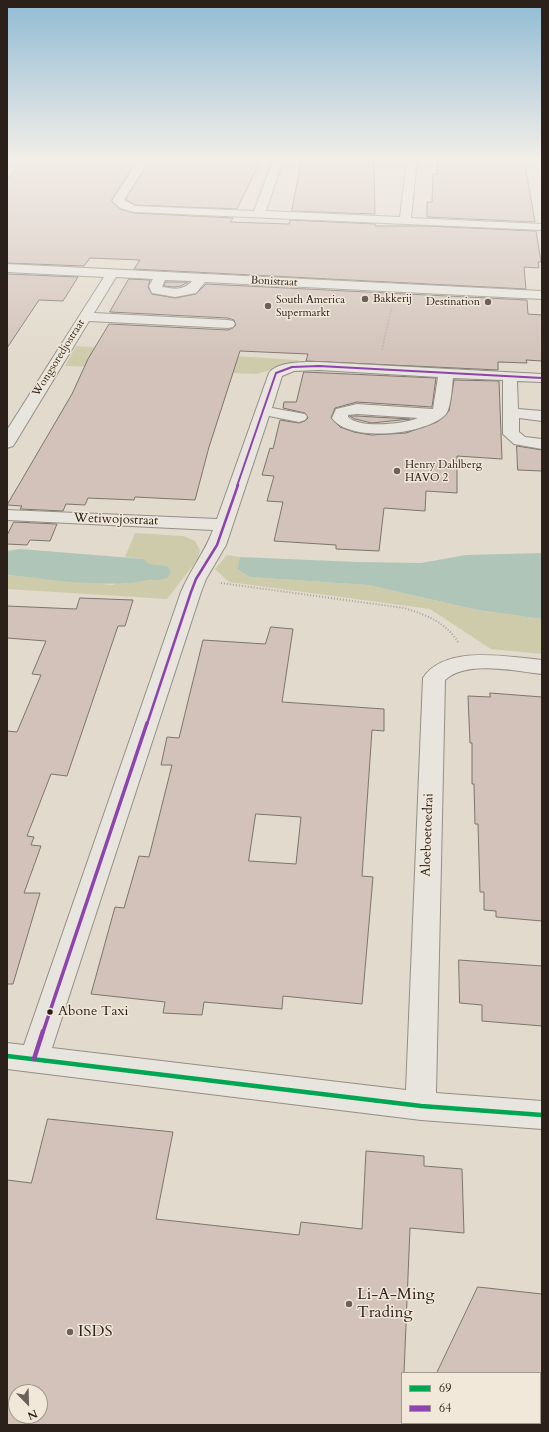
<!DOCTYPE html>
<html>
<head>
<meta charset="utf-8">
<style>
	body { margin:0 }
	#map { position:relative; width:549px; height:1432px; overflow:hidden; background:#e2dacc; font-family:Cardo,serif }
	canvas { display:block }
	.frame { position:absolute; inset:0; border:8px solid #2c201b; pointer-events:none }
	.legend { position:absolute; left:401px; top:1372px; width:140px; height:52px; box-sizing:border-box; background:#f1e8d9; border:1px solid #a2988d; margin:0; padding:5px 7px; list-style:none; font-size:12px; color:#2c201b }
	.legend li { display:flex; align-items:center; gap:8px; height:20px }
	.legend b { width:20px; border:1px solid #a2988d }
	.north { position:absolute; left:8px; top:1384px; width:40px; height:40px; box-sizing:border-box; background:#f1e8d9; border:1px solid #a2988d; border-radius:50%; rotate:157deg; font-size:11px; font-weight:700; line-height:16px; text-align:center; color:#2c201b }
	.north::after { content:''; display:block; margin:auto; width:14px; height:18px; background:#6c6159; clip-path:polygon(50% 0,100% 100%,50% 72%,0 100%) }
</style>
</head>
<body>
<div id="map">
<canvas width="549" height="1432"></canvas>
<div class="frame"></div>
<ul class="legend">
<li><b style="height:5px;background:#00a651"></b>69</li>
<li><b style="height:5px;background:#8e44ad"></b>64</li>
</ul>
<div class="north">N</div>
</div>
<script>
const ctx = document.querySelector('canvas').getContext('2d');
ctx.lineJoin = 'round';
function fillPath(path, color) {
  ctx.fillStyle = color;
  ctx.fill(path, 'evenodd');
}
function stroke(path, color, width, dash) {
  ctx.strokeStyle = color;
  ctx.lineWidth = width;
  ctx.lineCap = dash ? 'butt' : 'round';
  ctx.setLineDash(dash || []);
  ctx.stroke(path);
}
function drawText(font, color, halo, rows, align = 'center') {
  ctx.font = font + ' Cardo,serif';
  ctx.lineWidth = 3;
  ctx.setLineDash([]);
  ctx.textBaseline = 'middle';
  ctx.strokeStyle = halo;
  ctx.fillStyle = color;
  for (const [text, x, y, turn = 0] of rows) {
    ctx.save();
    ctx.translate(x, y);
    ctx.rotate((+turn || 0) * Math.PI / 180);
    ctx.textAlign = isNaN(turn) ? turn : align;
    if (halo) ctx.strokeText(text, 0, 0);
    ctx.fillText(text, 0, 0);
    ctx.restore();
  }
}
fillPath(new Path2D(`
	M76,346L298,360L296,366L280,367L257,374L65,366Z
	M135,533L183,536L195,541L200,550L198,559L167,599L7,589V575L113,585L144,559L125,557Z
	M227,555L240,557L237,569L250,577L368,585L478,610L542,619V654L491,649L430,609L229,582L215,569Z`), '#cecbab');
fillPath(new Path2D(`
	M20,549L144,559L155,573L153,579C106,590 55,579 7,575V551Z
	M542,553V619L478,610L368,585L250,577L237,569L240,557L357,562L421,563L466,555Z`), '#afc5b7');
fillPath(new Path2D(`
	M111,560L167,566L171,572L167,578L158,580L102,574L98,568L102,562Z`), '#afc5b7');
const building = new Path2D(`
	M24,160H137L111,201L120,209L134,213L233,218L230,222L289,224L290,220L375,224V226H427L536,231L541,262H538L539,268L524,267L526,289L134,269L140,260L90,258L84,266L7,263V180Z
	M150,160H261L237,209L135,205L126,199Z
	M302,160H374L375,214L292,211Z
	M437,160L516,161V163L525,165L535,222L427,217V202H432L433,174H437Z
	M7,274L78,277L63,301L39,300L7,348Z
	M129,279L150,280L148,287L152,294L175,298L196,294L206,284L527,300L528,314L542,315V361L526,360L527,363L498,362V370L306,361L308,354L240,351L209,447L195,500L135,497L134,500L88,498L85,505L66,504L63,511L20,509L22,506L7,505L72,394L88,359L109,324L228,330L233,328L236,325L234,320L228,318L110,312Z
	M166,282H188L181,286L174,287L164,286Z
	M304,372L436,378L432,407L357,402L335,408L331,418L340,427L354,432L371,435L406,433L437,422L449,411L454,380L499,381L502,459L457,456V493L426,491L425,511L384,508L379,551L336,549V545L274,541L283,502L267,501L274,476L262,475L270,448L273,449L280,420L299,423L305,421L308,418L305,413L283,408L284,402H296Z
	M350,416H357L410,419L372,423L355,419Z
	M517,446L542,450V471L518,470Z
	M14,522L57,524L50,541L30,540L27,545L7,544V536Z
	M80,598L133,600L125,626H118L67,776L51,774L27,836L34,837L31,845L41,846L24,893H40L13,984H7V731L17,732L41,675L32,674L46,641L7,638V606L76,609Z
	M271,627L293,629L282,702L384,709V731L372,730L362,876L373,877L362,1004L283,996L282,1009L204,1002L202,1015L163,1013L165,1002L91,994L115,907L124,908L139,856L149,857L172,765H161L167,737L179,738L203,640L265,644ZM256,814L301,817L296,864L249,861Z
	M490,693L542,697V921L496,917V911L484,910V892H480L478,824H475L474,784H472V743H470L468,696L490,697Z
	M459,960L542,966V1026L482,1021V1005L460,1003Z
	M48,1119L173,1132L156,1219L299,1235L301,1222L362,1229L366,1151L424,1156V1166L462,1169L464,1233L410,1228L404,1373H402V1425H7V1180L31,1183ZM16,1392H40V1416H16Z
	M478,1287L542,1294V1373H437Z`);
fillPath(building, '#d2c2b9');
stroke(building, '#7b756e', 1);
const minor = new Path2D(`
	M139,160H149L124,200L135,206L254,211L273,160H283L266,211L400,217L407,160H417L411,218L542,224V230L134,212L120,208L112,201Z
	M7,264L542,291V299L205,282L196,293L191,294L175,297L152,293L149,286L153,279L116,277L94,313L228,320L233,321L235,324L233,327L228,328L89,321L15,443L13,446L7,448V430L104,277L7,272ZM165,280L192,281C183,291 174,289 162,287Z
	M319,362L542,374V382L517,381L518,409L542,411V421L519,418V432L525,437L542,439V449L514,444L503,434V380L453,378C452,385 451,408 446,414C427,435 349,443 332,418L336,409L357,404L433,409L438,377L319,370L294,371L282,376L272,408L305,414L307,417L305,420L299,422L269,416L226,545L206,579L201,592L52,1048L406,1090L423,678C445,644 508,657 542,660V674C514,671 467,660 445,680L436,1093L542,1101V1129L421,1120L7,1069V1043L24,1045L181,592C190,570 205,552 213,530L7,520V510L217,519L269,373C277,361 306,362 319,362ZM357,414L418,418C403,424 361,429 348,417V415Z`);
stroke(minor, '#948e86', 2);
stroke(new Path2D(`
	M382,350L392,306`), '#a6a29c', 1.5, [0.5, 1]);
stroke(new Path2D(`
	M221,583L404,608C427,615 445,622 458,642`), '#a6a29c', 2, [1, 2]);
fillPath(minor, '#e8e4de');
stroke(new Path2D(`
	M7,1056L421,1106L542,1115`), '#00a651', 4.5);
stroke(new Path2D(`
	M237,486L276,373L292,367L319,366L542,378`), '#8e44ad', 2);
stroke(new Path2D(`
	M147,724L191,592L196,579L217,545L238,485`), '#8e44ad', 2.5);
stroke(new Path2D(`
	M43,1032L147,723`), '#8e44ad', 3.5);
stroke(new Path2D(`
	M34,1059L43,1031`), '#8e44ad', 4.5);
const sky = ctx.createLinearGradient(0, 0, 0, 361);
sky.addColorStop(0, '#91bbd4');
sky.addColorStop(0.44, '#f2eee8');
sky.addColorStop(1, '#f2eee800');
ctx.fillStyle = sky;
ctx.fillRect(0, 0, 549, 361);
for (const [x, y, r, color] of [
	[365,299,4,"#6c6159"],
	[488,302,4,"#6c6159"],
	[268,306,4,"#6c6159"],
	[397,471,4,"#6c6159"],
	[50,1012,3.5,"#2c201b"],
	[349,1304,4,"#6c6159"],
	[70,1332,4,"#6c6159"]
]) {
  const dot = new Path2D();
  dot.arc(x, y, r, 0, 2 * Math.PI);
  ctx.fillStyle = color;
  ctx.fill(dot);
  stroke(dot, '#f1e8d9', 1.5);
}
drawText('11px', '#2c201b', '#f1e8d9', [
	["Bonistraat",274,282,3],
	["Wongsoredjostraat",59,358,-58]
]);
drawText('11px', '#2c201b', '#f1e8d9', [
	["Bakkerij",373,299],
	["South America",276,300],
	["Supermarkt",276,313],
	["Destination",480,302,"right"],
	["Henry Dahlberg",405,465],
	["HAVO 2",405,478]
], 'left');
drawText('13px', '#2c201b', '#f1e8d9', [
	["Wetiwojostraat",116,520,2],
	["Aloeboetoedrai",428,835,-88]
]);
drawText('14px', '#2c201b', '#f1e8d9', [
	["Abone Taxi",58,1012]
], 'left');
drawText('16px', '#2c201b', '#f1e8d9', [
	["Li-A-Ming",357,1295],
	["Trading",357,1313],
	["ISDS",78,1332]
], 'left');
</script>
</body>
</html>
